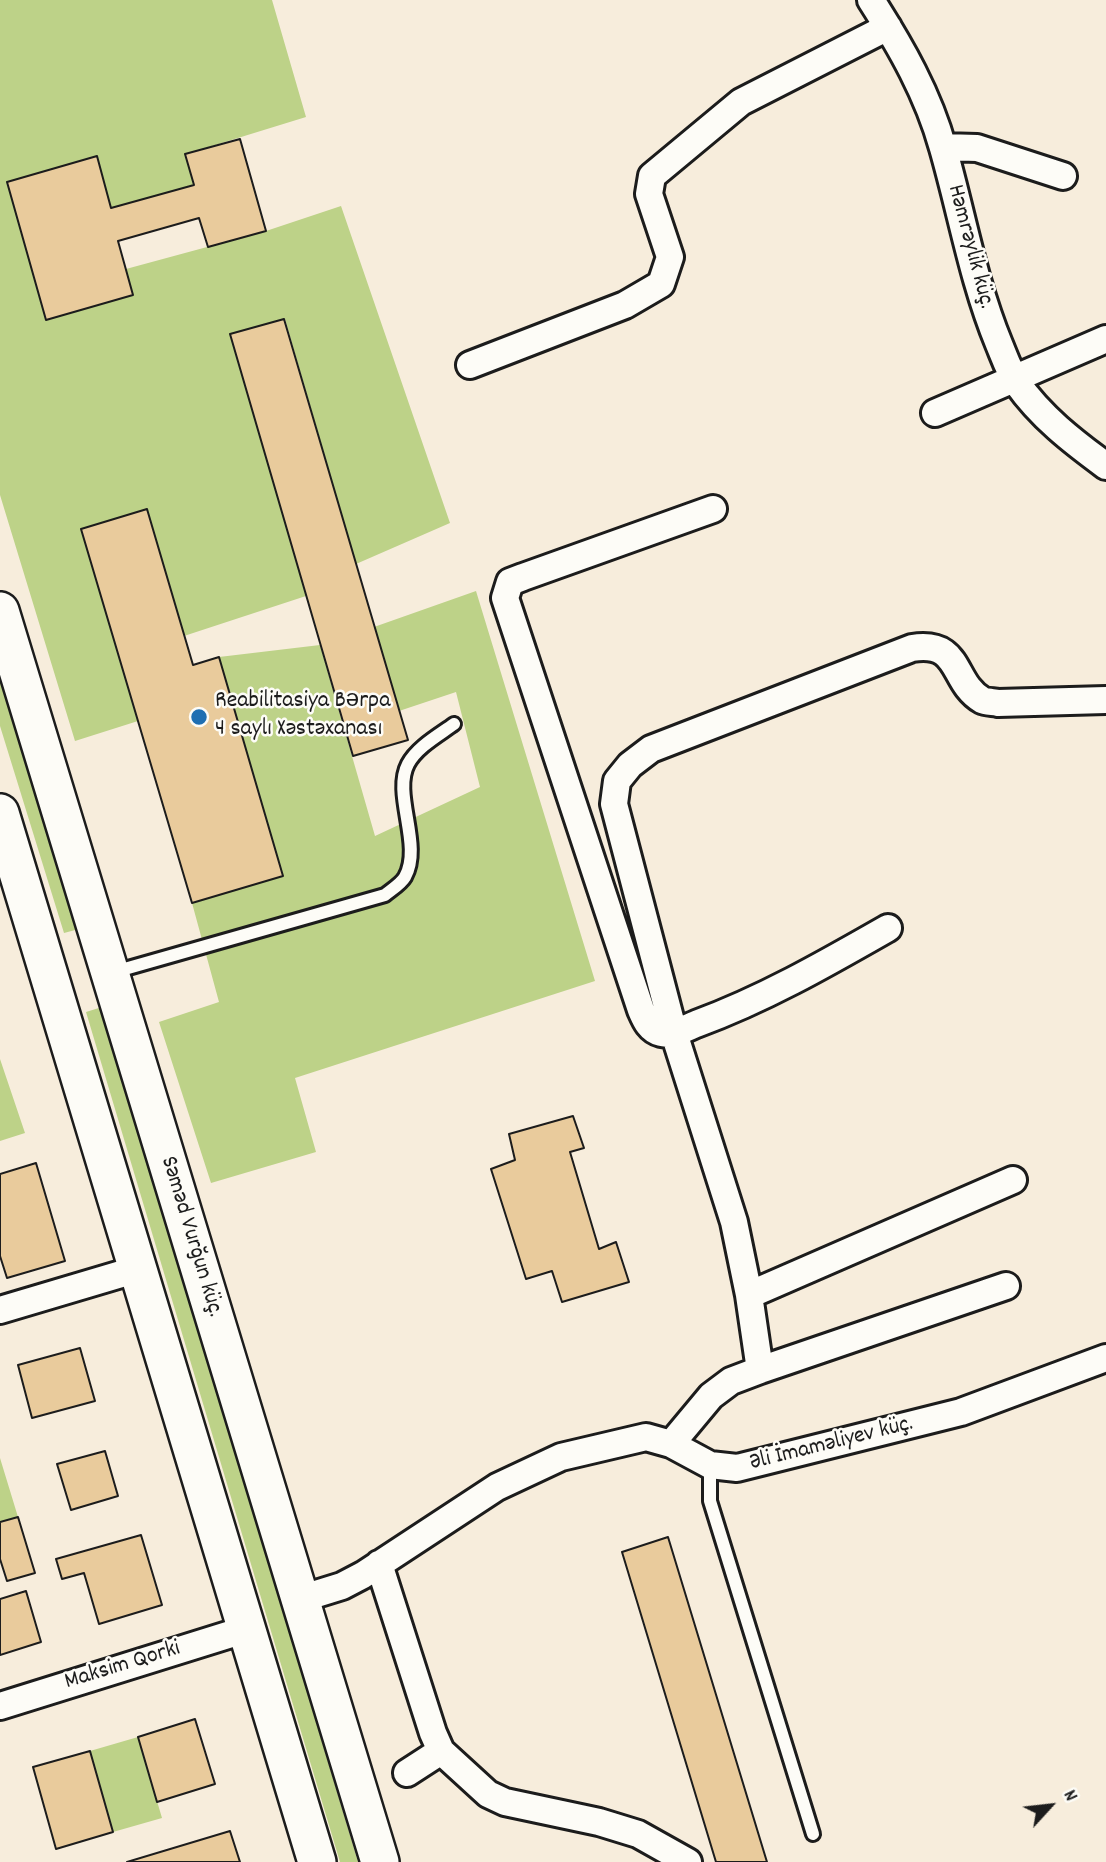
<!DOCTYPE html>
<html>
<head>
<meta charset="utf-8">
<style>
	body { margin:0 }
	#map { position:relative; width:1106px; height:1862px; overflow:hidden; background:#f7eddc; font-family:Dekko,sans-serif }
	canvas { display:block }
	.north { position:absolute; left:1015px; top:1771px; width:70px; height:70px; -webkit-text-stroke:5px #fdfcf7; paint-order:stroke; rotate:63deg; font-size:19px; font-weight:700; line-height:28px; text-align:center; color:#1c1c1c }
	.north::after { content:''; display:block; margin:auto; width:24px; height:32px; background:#1c1c1c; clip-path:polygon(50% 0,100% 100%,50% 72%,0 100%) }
</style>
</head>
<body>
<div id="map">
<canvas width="1106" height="1862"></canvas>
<div class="north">N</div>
</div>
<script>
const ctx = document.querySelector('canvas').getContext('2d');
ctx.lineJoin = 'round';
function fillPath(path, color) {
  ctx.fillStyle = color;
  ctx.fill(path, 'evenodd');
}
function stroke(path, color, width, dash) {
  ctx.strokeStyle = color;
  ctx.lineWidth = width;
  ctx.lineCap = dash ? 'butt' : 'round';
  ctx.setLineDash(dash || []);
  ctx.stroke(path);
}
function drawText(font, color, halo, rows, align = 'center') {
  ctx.font = font + ' Dekko,sans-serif';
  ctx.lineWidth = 5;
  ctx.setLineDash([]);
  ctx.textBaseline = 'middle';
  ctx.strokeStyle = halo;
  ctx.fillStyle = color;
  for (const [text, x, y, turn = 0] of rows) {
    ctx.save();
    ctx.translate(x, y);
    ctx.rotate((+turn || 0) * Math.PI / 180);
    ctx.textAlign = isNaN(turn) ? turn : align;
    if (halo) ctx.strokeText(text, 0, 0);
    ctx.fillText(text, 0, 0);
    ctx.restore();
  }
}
fillPath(new Path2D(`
	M0,0H272L306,117L186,154L194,185L111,208L96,156L7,182L46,319L133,295L126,269L266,231L341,206L450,523L356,564L285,319L230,334L306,596L184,636L147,510L82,529L138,721L75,741L0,495Z
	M476,591L595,981L295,1078L316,1152L211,1183L159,1022L219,1002L192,903L283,876L219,657L320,645L375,836L480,787L456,692L399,711L374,627Z
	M0,672L79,929L64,933L0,726Z
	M102,1007L358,1862H340L86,1012Z
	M0,1059L25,1133L0,1141Z
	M0,1458L18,1517L0,1522Z
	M138,1737L162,1818L113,1832L90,1751Z`), '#bdd288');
const building = new Path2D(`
	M240,139L266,231L208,247L199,218L118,241L133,295L46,320L7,182L97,156L111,208L194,185L185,154Z
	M284,319L408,740L353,756L230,334Z
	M147,509L193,665L219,657L283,876L192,903L81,529Z
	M573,1116L584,1148L570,1152L599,1249L616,1242L629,1282L562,1302L552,1271L526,1279L491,1169L515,1160L509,1134Z
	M36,1163L65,1261L7,1278L0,1256V1174Z
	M80,1348L95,1401L32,1418L18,1365Z
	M105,1451L118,1496L71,1510L57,1464Z
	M18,1517L35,1573L7,1581L0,1559V1522Z
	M141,1535L162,1605L99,1624L84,1573L62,1579L56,1559Z
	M668,1537L767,1862H716L622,1552Z
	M26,1591L41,1642L0,1655V1599Z
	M195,1719L215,1784L157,1802L138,1737Z
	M90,1751L113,1832L56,1849L33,1767Z
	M230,1831L240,1862H127Z`);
fillPath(building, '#e9cb9c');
stroke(building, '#1c1c1c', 2);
const lane = new Path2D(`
	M114,972L385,895C391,890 401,884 405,877C423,845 392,794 408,764C417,747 439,735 454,724
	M710,1465V1501L813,1834`);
const street = new Path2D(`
	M871,0C901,47 928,94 943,148C962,214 973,281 999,344C1004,356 1009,371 1017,383C1041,417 1072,441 1106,466
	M943,147L977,148L1063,176
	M470,365L625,305L661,284L670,257L649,194L652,176L741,102L888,27
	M935,413L1106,339
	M713,509L523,577L510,582L505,598L641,1010C645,1019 649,1030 661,1033C672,1036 686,1028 696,1024C764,999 825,964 888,928
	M749,1295L1013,1180
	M0,1310L138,1269
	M760,1370L1006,1286
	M671,1444L711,1396L731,1381L760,1370L749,1295L734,1222L674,1033L614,804L617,781L630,765L651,749L912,648C962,640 951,682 982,700C986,702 993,702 998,703L1106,700
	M379,1564L433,1733L441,1751L488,1794L505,1802L599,1822L638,1834L688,1862
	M300,1599L342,1586L363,1575L497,1487L561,1457L646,1437L671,1444L710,1465L737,1468L961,1412L1106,1358
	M0,1706L247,1629
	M407,1773L441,1751`);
const secondary = new Path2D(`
	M0,611L380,1862
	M0,813L317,1862`);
stroke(lane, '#1c1c1c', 18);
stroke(street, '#1c1c1c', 32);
stroke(secondary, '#1c1c1c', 42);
stroke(lane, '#fdfcf7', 12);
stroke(street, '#fdfcf7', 26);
stroke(secondary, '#fdfcf7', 37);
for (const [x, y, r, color] of [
	[199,717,9,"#1f6fb2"]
]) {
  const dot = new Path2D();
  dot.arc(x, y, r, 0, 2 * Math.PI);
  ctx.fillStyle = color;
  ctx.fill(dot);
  stroke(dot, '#fdfcf7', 2.5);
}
drawText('24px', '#1c1c1c', '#fdfcf7', [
	["Həmrəylik küç.",969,247,75],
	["Səməd Vurğun küç.",190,1237,73],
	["Əli İmaməliyev küç.",832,1445,-14],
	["Maksim Qorki",123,1667,-17]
]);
drawText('24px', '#1c1c1c', '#fdfcf7', [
	["Reabilitasiya Bәrpa",215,703],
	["4 saylı Xəstəxanası",215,731]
], 'left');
</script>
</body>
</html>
